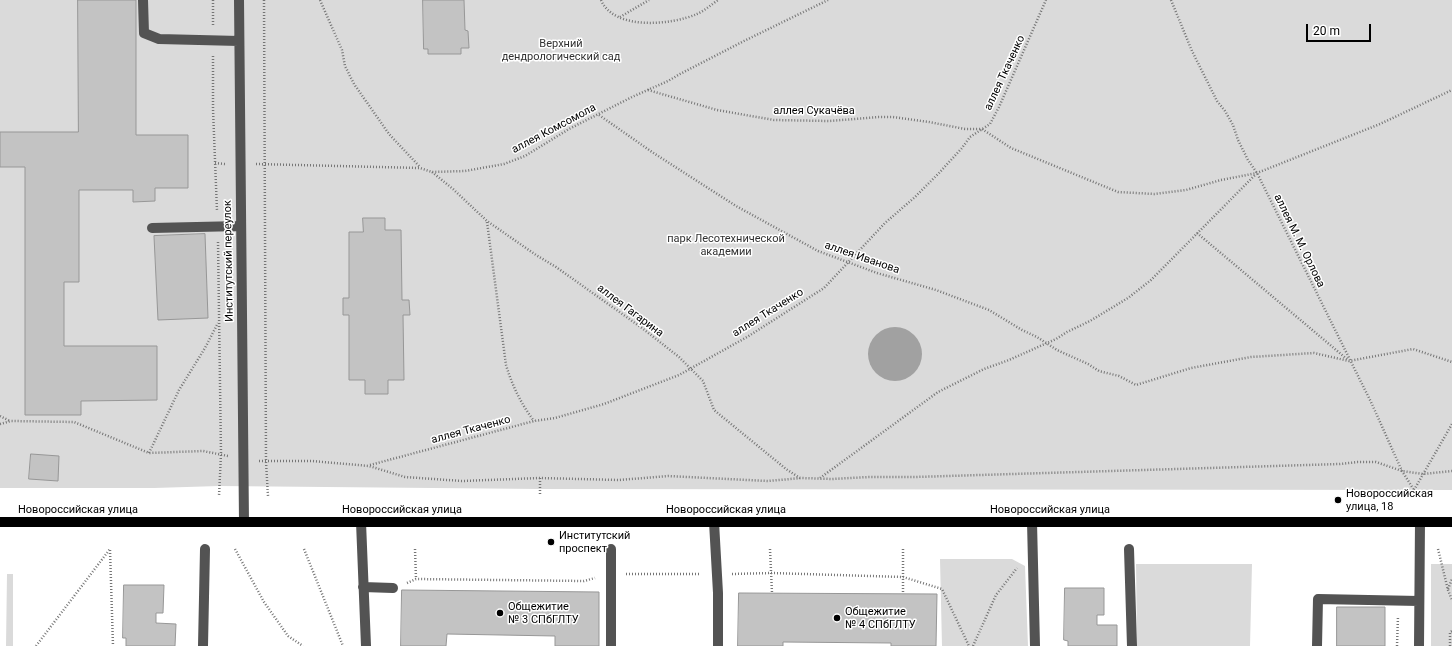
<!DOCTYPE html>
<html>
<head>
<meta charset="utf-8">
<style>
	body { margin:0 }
	#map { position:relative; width:1452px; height:646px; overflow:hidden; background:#fff; font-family:Roboto,sans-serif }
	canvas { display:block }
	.scale { position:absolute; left:1306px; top:24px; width:65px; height:18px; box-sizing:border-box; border:2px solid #000; border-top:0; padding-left:5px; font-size:12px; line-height:14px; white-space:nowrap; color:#000; -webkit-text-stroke:3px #fff; paint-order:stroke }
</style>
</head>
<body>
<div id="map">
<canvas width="1452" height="646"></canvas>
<div class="scale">20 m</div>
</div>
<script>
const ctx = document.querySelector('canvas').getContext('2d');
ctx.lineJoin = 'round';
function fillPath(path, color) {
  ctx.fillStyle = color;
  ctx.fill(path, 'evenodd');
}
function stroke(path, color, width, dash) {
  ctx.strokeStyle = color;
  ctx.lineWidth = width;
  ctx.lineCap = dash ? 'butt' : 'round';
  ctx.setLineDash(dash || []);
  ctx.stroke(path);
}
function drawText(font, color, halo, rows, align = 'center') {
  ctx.font = font + ' Roboto,sans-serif';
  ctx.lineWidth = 3;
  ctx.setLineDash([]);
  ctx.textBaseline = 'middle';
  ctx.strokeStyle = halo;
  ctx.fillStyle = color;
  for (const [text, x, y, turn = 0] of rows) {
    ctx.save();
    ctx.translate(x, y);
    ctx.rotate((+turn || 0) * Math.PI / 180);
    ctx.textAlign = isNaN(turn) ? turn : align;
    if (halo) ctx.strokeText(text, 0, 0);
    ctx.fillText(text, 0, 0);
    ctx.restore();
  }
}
fillPath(new Path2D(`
	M0,0H1452V490L540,489L219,486L154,488H0Z
	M940,559H1012L1025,566L1028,646H942Z
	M1136,564H1252L1250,646H1137Z
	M1431,564H1452V646H1431Z
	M7,574H13V646H6Z`), '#dadada');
fillPath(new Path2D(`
	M868 354a27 27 0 1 1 54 0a27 27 0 1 1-54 0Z`), '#a1a1a1');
const building = new Path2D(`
	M78,0H136V135H188V188H155V201L133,202V190H79V282H64V346H157V400L81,401V415H25V167H0V132H78Z
	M423,0H464L465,30L468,31L469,48H461V54H428V49H424Z
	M363,218H385V230H401L402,300H409L410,315H403L404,380H388V394H365V380H349V315H343V298H349V232H363Z
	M205,234L208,318L158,320L154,236Z
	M31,454L59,456L58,481L29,479Z
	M124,585H164L163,613H156V623L176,624L175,646H126V638H123Z
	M1065,588H1104V615H1097V625H1117V646H1068V641L1064,640Z
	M402,590L599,592V646H555V636L447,634L446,646H401Z
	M739,593L937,594L936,646H891V643L783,642V646H738Z
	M1337,607H1385V646H1337Z`);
fillPath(building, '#c3c3c3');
stroke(building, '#979797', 1);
stroke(new Path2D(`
	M213,0V25
	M264,0L266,462L268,496
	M320,0L342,50L345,66L354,84L389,134L420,167
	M601,0C614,31 672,25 697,14C704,11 711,5 718,0
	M1171,0L1192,51L1217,101L1225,111L1233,125L1238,140L1248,160L1257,173L1371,402L1402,471L1414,490L1415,494
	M620,17L649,0
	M213,56V109L217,211
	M648,90L717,110L774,120L829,121L879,117H893L929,122L965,129H982L1011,148L1118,192L1154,194L1186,190L1221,180L1257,173L1380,124L1452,90
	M599,115L652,152L736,206L818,251L877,273L936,290L989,310L1022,330L1037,337L1057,350L1088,364L1099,371L1119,376L1136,385L1191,368L1251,357L1314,353L1349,361L1413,349L1452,362
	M215,163L225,164
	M256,164L420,168L432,172L465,171L504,164L525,156L569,129L632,97L668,81L680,74L744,41L828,0
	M432,172L453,189L487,221L536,255L556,267L642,328L679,357L703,381L714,410L786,469L800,478
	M487,222L506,365C512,385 521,404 534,421
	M1197,233L1348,360
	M218,242L221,454L219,496
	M0,416L10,421
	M0,424L11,421L74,422L149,453L203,451L228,456
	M149,453L179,390L205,348L218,323
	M259,461H312L369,466L405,477L462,481L540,478L619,480L668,476L768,481L801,478L832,479L869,477H915L1340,464L1358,462H1376L1402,471L1423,474L1452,471
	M370,465L534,421L555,418L604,404L679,375L747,337L824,288L885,223L915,197L939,173L962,148L970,137L990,124L999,107L1046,0
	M540,478V495
	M820,478L938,392L984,369L1009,360L1056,339L1067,332L1090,321L1128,298L1151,280L1256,174
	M1414,490L1452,424
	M235,549L264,602L288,636L303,646
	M304,549L343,646
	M415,549L416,579
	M770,549L772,593
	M903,549V593
	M1438,549L1448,590L1452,600
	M110,550L113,646
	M626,574H701
	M732,574L771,573L903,577L942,589L969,646
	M407,583L416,579L584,581L595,578
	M1448,589L1452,579
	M36,646L110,549
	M973,646L996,595L1017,568
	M1397,646L1398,616
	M1450,646V632L1452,631`), '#757575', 2.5, [1, 2]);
stroke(new Path2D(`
	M143,0L144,33L159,39L239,41
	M239,0L244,522
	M152,228L241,226
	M361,522L366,646
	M714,522L718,593V646
	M1032,522L1035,646
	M1129,549L1132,646
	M363,587L393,588
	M203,646L205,549
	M611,646V549
	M1317,646L1318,599L1419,601
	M1419,646L1420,522`), '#535353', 10);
stroke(new Path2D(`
	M0,522H1452`), '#000', 10);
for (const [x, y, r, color] of [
	[1338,500,4,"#000"],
	[551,542,4,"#000"],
	[500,613,4,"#000"],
	[837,618,4,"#000"]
]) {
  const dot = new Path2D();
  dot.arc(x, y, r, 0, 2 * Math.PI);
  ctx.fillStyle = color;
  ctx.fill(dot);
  stroke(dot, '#fff', 1.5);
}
drawText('11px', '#313131', '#fff', [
	["Верхний",561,44],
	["дендрологический сад",561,57],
	["парк Лесотехнической",726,239],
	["академии",726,252]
]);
drawText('11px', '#000', '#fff', [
	["аллея Ткаченко",1005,73,-65],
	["аллея Сукачёва",814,111],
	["аллея Комсомола",554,129,-28],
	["аллея М. М. Орлова",1299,241,64],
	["аллея Иванова",862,258,19],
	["Институтский переулок",229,261,-91],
	["аллея Гагарина",630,311,37],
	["аллея Ткаченко",768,313,-32],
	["аллея Ткаченко",471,430,-15],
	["Новороссийская улица",78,510],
	["Новороссийская улица",402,510],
	["Новороссийская улица",726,510],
	["Новороссийская улица",1050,510]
]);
drawText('11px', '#000', '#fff', [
	["Новороссийская",1346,494],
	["улица, 18",1346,507],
	["Институтский",559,536],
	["проспект",559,549],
	["Общежитие",508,607],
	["№ 3 СПбГЛТУ",508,620],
	["Общежитие",845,612],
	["№ 4 СПбГЛТУ",845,625]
], 'left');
</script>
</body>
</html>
